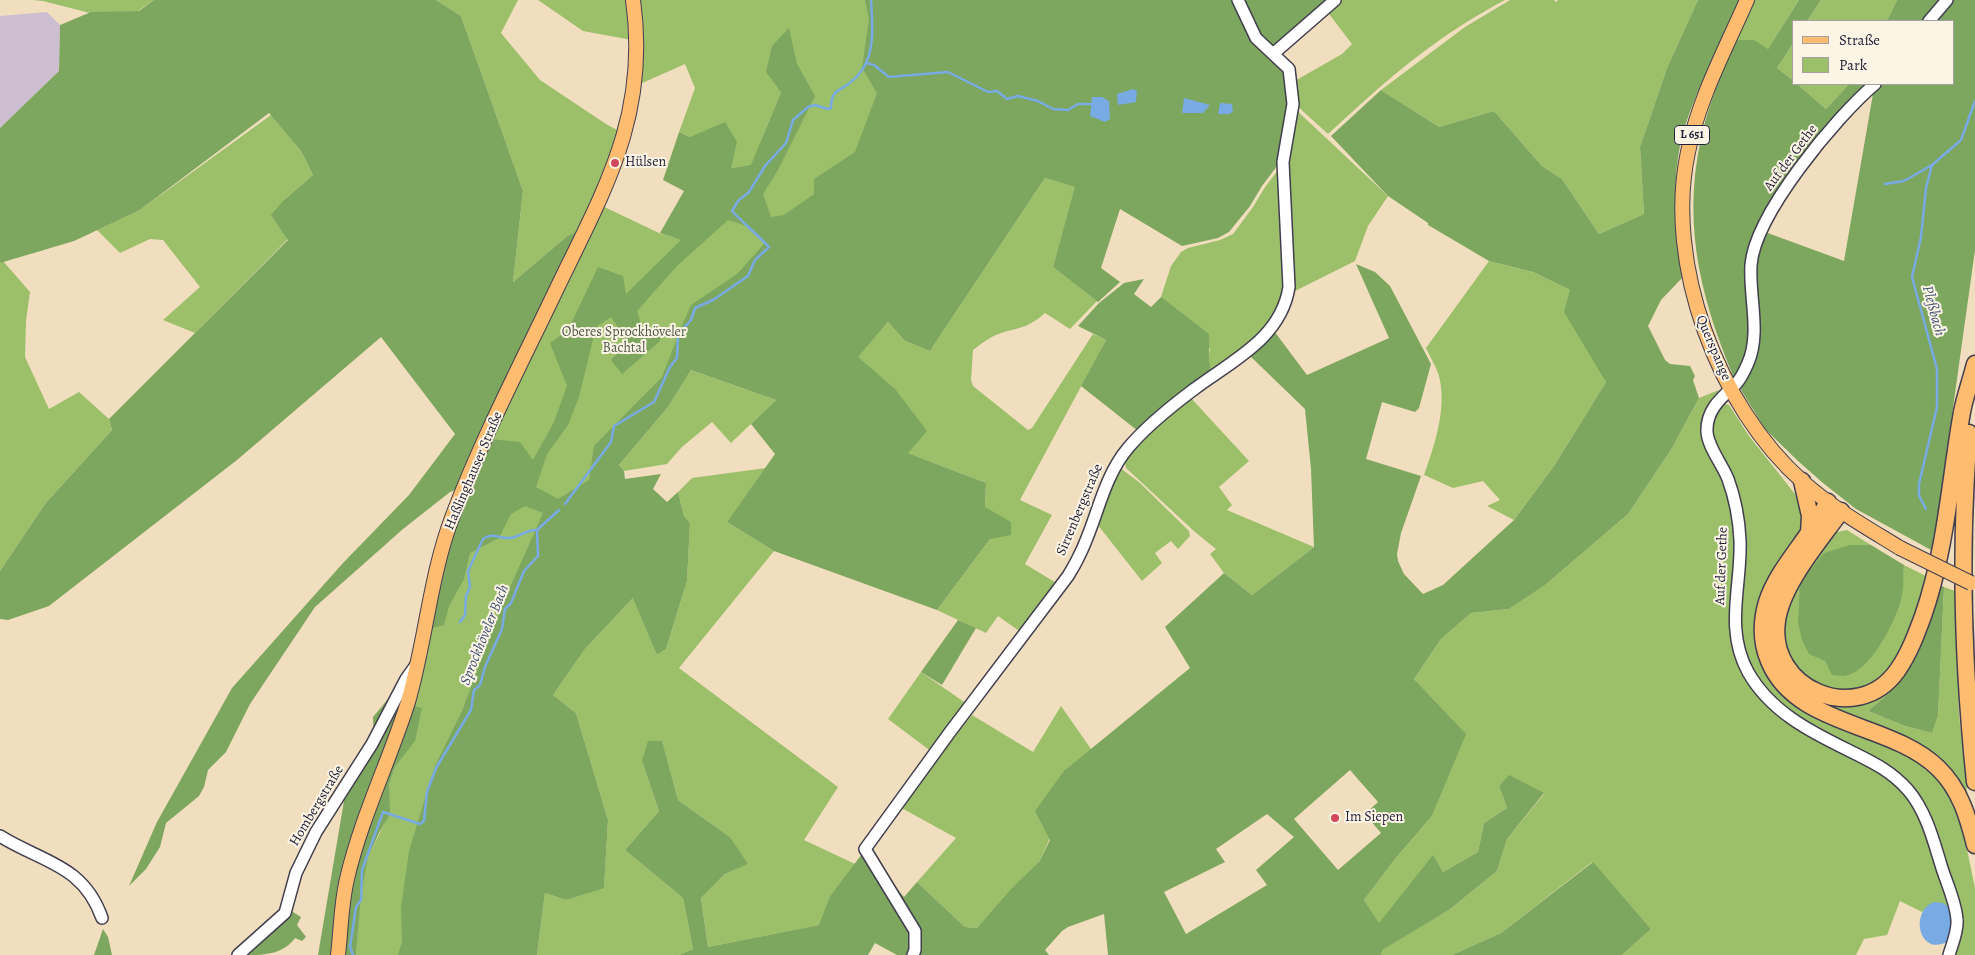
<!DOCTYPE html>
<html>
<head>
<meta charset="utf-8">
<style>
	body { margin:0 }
	#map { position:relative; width:1975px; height:955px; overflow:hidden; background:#f1debe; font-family:Alegreya,serif }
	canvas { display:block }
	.legend { position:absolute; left:1792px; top:20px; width:162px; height:65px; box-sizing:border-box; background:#fcf5e5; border:1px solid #a5a1a1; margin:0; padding:6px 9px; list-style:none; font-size:15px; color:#22223b }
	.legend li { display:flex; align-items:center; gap:10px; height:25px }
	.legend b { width:25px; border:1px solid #a5a1a1 }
</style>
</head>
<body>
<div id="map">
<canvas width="1975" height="955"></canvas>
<ul class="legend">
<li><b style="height:6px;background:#fdbc70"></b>Straße</li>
<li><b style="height:14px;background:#9cc06a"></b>Park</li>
</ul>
</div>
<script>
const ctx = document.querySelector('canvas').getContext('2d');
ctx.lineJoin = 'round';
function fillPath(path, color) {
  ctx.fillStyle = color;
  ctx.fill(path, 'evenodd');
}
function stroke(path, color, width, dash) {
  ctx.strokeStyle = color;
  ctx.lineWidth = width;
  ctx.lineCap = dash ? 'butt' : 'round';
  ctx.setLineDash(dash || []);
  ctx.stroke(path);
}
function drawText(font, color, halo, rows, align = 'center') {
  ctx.font = font + ' Alegreya,serif';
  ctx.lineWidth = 4;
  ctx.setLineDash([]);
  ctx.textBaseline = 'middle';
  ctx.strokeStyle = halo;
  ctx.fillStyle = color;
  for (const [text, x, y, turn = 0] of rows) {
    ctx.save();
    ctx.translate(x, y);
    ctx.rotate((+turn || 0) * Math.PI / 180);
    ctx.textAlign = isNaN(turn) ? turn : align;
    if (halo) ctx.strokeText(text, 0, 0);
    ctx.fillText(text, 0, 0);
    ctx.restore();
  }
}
fillPath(new Path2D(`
	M47,12L60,25L59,71L0,128V16Z`), '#cebed1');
fillPath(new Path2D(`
	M33,0H154L138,11L90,13L43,1Z
	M436,0H518L501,33L540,80L606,124L621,132L594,202L659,233L679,239L746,166L731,168L690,137L679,132L695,88L685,64L640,84L643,35L638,0H890L915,86L618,453L410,955H356L360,894L368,858L385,822L389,785L395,767L406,752L421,708L410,705L428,629L489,439L566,237L513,282L523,191L461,16ZM783,84L776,115L760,143L781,92Z
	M538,0H626L632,40L583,31Z
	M1337,0H1505C1490,8 1476,16 1462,25C1413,56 1370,95 1328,134L1295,104L1293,82L1342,54L1352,44L1326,10Z
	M1510,0H1554L1556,2L1558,0H1698L1667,68L1640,147L1644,214L1599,234L1562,179L1542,166L1494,111L1439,127L1381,90L1465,27Z
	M1755,0H1799L1768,49L1735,40Z
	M1821,0H1897L1887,21H1807Z
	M1794,42V81L1777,68Z
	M1797,84H1849L1826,109Z
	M1294,108L1388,196L1368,226L1355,261L1291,293L1286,162Z
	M271,115L301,151L313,175L284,200L288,239L195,333L163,320L200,287L163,240L150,239L120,253L97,230L140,210Z
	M1282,165L1286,290L1268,327L1244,350L1211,370L1207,359L1210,349L1161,297L1171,266L1181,252L1188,248L1220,240L1233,234L1253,207L1265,187Z
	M1045,178L1076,187L1053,267L1097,301L1070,329L1045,313C1028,328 1021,327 1001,333C990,337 982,343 973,350L971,380L973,386L1028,430L1032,428L1093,334L1106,340L1020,500L1052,515L1025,564L1058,584L1022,633L998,616L986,633L937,610L990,539L985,507L986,483L908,453L857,357L888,322L905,341L930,351Z
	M3,261L30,292L26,321L25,357L49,409L79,392L109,419L112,430L45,504L0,571V263Z
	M1489,261L1533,272L1570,290L1606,382L1554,466L1514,520L1487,506L1500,500L1483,481L1453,488L1424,475C1435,444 1447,408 1439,376C1436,366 1430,357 1426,348Z
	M691,370L776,400L731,443L712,422L682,447L667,464L624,471L619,465L668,407Z
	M1719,390L1708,408L1703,433L1727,487L1734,514L1737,541L1732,601V641L1746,674L1768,704L1793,722L1794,716C1766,698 1749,672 1740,640C1729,602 1749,554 1740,512C1735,493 1729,475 1722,458C1719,451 1713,444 1711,437C1707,424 1713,411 1722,403L1729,405L1749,436L1795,494L1803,509L1804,520L1801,528L1776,564L1763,589L1757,615L1755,635L1764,667L1773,682L1801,706L1823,719L1906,751L1930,767L1949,790L1960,816L1975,888V955H1951C1961,920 1961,912 1948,877L1943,879L1951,909C1940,900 1932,901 1922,912L1900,901L1887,935L1864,939L1856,955H1622L1651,929L1592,862L1501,933L1452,955H1381V950L1449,910L1497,871L1507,839L1544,794L1509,776L1499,786L1507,808L1484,823L1478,852L1443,872L1433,856L1379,924L1364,900L1395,859L1432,816L1465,734L1414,679L1441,639L1471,613L1509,609L1544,586L1628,514L1672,448L1699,398Z
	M1191,398L1249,461L1219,487L1232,505L1227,510L1314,547L1252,595L1224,573L1210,554L1216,549L1195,532L1126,468L1125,460L1159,425Z
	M1119,467L1140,483L1189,531L1190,536L1178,549L1171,541L1155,553L1162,563L1142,581L1097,524Z
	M766,468L727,522L774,551L679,668L838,787L804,840L855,864L830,896L820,925L708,947L701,898L725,874L747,864L730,837L678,800L662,742L642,761L659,811L625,850L683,898L693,949L679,955H537L545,893L566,900L604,887L608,820L576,713L553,695L585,649L634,597L657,655L666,649L687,581L690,523L684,516L678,492L692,478Z
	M1824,520L1826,522C1806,551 1778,580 1772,617C1761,677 1822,723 1877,693C1892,685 1900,670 1909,656L1897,686L1868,711L1905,726L1932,733L1938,716L1944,587L1955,591L1959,715L1969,809L1956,783L1932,757L1902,740L1813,703L1787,684L1774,666L1765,637L1769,607L1778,583L1786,570Z
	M1847,530L1871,545H1850L1825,661L1833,675L1901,598L1904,565L1928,577L1909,630L1896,658L1888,671L1871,684L1854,690L1827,689L1796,670L1781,632L1790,594L1833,533Z
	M921,672L967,704L932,752L888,719Z
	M1061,706L1091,749L1039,862L977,928L965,927L917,882L956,838L898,806L972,715L1033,752Z`), '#9cc06a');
fillPath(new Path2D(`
	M154,0H436L461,16L523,191L513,282L566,237L581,230L460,488L450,492L403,529L315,607L250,704L226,752L208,770L204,787L199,796L166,823L160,847L146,869L129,886L157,822L232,688L343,563L409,495L455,434L381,337L237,460L49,606L8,620L0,619V571L45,504L112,430L109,419L288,240L271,215L284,200L313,175L301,151L269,113L140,210L74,241L0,263V128L59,71L60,25L91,12L139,11Z
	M865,0H1237L1255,40L1288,71L1291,102L1280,162L1262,186L1250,206L1229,232L1218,238L1182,246L1120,209L1101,268L1120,282L1098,302L1053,267L1075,187L1045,178L930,351L905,341L888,322L858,357L895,389L927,431L908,453L986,483L985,507L1011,522V535L990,539L937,610L774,551L727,522L775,454L751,424L776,400L691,370L668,407L619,465L624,471L625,479L661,474L653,489L667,502L678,492L684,516L690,523L687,581L666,649L657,655L633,598L585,649L553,695L576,713L608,820L604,888L566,900L545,893L537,955H398L402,942L401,908L409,851L435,766L462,711L500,610L543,513L525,506L511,514L499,538L470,553L464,579L449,606L444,625L428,629L447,546L489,439L520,442L533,460L554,422L567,386L550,343L568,330L598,267L623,276L626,294L681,240L660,233L684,191L663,180L679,132L690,137L725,122L737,142L731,168L751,165L781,92L766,72L772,46L789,28L797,64L815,96L778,170L763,194L771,217L784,215L814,194V179L855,152L877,93L862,68L869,19ZM728,220L750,227L764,244L737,274L691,305L681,328L662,377L594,446L589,480L558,499L536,487L547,454L568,425L579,397L596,327L611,317L628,342L611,360L622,374L659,342L662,334L645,336L637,311L677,266Z
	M1240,0H1334L1273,53L1259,38Z
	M1698,0H1740C1721,47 1693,92 1681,141C1671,187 1676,232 1682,278L1661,300L1648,326L1665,360L1670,364L1690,366L1695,376L1693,380L1699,398L1672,448L1628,514L1544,586L1509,609L1471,613L1441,639L1414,679L1466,734L1432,816L1395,859L1364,900L1379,923L1433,855L1443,872L1478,852L1484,823L1507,808L1499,786L1509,775L1544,793L1507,839L1497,871L1449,910L1382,950L1381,955H1108L1104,914L1068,927L1062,931L1045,950L1049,955H897L875,943L868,955H679L693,949L683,898L625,850L659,811L642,761L648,741H662L678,800L730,837L748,864L725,874L701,898L708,947L819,925L830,896L865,850L904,897L917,882L965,927L977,928L1013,887L1039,862L1050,840L1035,811L1064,771L1190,668L1165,627L1224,573L1252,595L1314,547L1311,469L1305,409L1249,355L1274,331L1307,375L1389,338L1356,264L1375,272L1390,286L1431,364L1419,408L1415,412L1382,402L1366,459L1421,476L1401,533L1397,554L1398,561L1404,574L1423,594L1443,585L1514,520L1554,466L1606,382L1564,312L1570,290L1533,272L1489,261L1428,225V223L1388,196L1331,136L1381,90L1439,127L1494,111L1542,166L1562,179L1599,234L1644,214L1640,147L1667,68ZM1350,770L1378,802L1365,814L1381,833L1338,870L1294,819ZM1267,814L1294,837L1256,870L1267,885L1186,934L1164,892L1225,862L1216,849Z
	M1799,0H1821L1807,21H1794V42L1777,68L1794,81V84H1797L1826,109L1849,84H1872L1849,105L1760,230L1746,362L1734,378C1698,292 1680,215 1705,122C1713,94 1724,67 1735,40H1754L1768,49Z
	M1897,0H1944L1927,21H1887Z
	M1951,0H1975V250L1933,551L1856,509L1823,483L1798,461L1765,429L1741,390L1755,294L1756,263L1765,232L1844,261L1874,88L1878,84H1954V21H1933Z
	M1144,279L1134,294L1151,307L1161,297L1209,334C1210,347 1207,358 1211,370L1188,387L1138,431L1081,386L1106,340L1078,326L1099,303L1124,283Z
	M1850,545H1871L1904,565C1903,576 1904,589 1901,600C1895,622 1870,673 1844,676C1841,676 1836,675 1832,675L1825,661L1809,654L1802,640L1798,622L1800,583L1824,553Z
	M1936,583L1944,587L1938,716L1932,733L1905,726L1868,711L1897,686Z
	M958,620L976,628L942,685L921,672Z
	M388,699L422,708L415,741L395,767L389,785L390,814L379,833L368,858L361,894L356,955H318L346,789L374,744L373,717Z
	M1593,862L1651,929L1622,955H1452L1501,933Z
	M293,912L301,917L297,925L306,937L302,941L295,938C284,953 267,955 250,955L247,953L287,913Z
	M103,929L108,937L112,955H94Z`), '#7da65e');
fillPath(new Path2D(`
	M1133,89L1137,91L1136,102L1118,105L1117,94Z
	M1092,97H1102L1109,101L1110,119L1105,122L1090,116Z
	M1184,98L1210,105L1203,113H1182Z
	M1220,103L1232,104L1233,111L1230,114H1218Z
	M1935,902L1943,903L1951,909L1955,928L1947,942C1943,944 1936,946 1931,944C1914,936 1917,906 1935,902Z`), '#78abe4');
stroke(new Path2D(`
	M866,63L874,65L889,77L948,72L988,92L997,91L1007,99L1018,96L1038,101L1053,109L1068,110L1078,104H1091
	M1885,184L1904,181L1932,165
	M565,504L611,442L614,426L654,402L670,367L677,358L678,337L683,329L691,320L695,308L713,300L748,276L755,260L769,247C757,234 744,224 732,211L738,201L749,192L765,166L786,143L793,120L808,107L815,105L828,109L831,108C831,87 842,92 853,80C858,77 862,70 865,65C875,47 872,19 871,0
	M1926,509L1919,496V484L1937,407V369L1912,277L1921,237L1926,188L1932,165L1961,140L1975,101
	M460,622L465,615L466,596L470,587L468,571L483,539C493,532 500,539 510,538C520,537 527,529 537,530
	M353,955L350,947L356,907L361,900L362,870L383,812L420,824L424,821L427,792L436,768L471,710L474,690L480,685L485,667L502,629L505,609L511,603L524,571L538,556L537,530L559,510`), '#78abe4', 2.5);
const minor = new Path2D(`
	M1929,21L1947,0
	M1273,54L1335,0
	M1875,84C1836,117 1755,214 1751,265C1749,297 1761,333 1748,363C1745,370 1741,379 1735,385C1721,398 1706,410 1707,432C1708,447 1722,464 1728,479C1735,498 1739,519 1740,540C1742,585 1724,628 1748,672C1770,711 1809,731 1848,750C1872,762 1890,770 1908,790C1926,811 1933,839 1941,865C1946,882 1956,902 1957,920C1958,932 1952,944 1949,955
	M0,836C41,862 83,864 102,918
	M238,955L285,913L296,873L316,832L372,744L406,679L416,665
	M913,955L915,950V931L865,849L950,732L1068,576C1072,569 1076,563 1079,556C1097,521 1102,479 1128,448C1144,429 1173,405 1193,390C1231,361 1281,339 1289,287L1283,162L1293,104L1289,69L1256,38L1238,0`);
const major = new Path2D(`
	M1747,0C1725,50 1699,98 1688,152C1664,263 1718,407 1803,482C1832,508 1866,527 1900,548
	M338,955C341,930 341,904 347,879C361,818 389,762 408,702C426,640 430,575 453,515C483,436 523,360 559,284C606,187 649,113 633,0`);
const highway = new Path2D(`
	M1969,433C1959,550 1963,666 1975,782
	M1802,481L1810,516L1809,533
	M1828,502C1822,513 1815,524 1808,534C1793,556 1775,577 1767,602C1761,622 1761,642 1769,661C1796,727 1891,722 1938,768C1960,789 1968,817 1975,845
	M1841,511C1819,542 1782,584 1777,621C1767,689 1857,727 1897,671C1909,654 1916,635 1923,616C1946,550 1950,480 1962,412C1965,396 1971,380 1975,364`);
stroke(minor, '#413e4f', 14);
stroke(major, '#413e4f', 16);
stroke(highway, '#413e4f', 19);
stroke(minor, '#fff', 11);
stroke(major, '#fdbc70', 14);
stroke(highway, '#fdbc70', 16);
const majorBridge = new Path2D(`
	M1900,548L1971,583`);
stroke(majorBridge, '#413e4f', 16, []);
stroke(majorBridge, '#fdbc70', 14);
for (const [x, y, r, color] of [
	[615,163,5,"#d1495b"],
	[1335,818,5,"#d1495b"]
]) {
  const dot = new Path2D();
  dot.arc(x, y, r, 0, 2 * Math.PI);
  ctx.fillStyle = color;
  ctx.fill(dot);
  stroke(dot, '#fcf5e5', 2);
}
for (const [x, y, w] of [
	[1692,135,35]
]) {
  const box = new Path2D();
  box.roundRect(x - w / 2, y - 9.5, w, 19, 4);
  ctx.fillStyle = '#fcf5e5';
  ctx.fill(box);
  stroke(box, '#22223b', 1);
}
drawText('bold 12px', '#22223b', null, [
	["L 651",1692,135]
]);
drawText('14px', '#22223b', '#fcf5e5', [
	["Auf der Gethe",1791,158,-53],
	["Querspange",1713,348,67],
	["Haßlinghauser Straße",474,471,-67],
	["Sirrenbergstraße",1080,510,-67],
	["Auf der Gethe",1722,566,-88],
	["Hombergstraße",317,806,-59]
]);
drawText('14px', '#22223b', '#fcf5e5', [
	["Hülsen",625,163],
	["Im Siepen",1345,818]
], 'left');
drawText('14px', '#4d594b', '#fcf5e5', [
	["Oberes Sprockhöveler",624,333],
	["Bachtal",624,349]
]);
drawText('italic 15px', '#405276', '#fcf5e5', [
	["Pleßbach",1933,311,75],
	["Sprockhöveler Bach",485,635,-68]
]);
</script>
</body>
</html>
